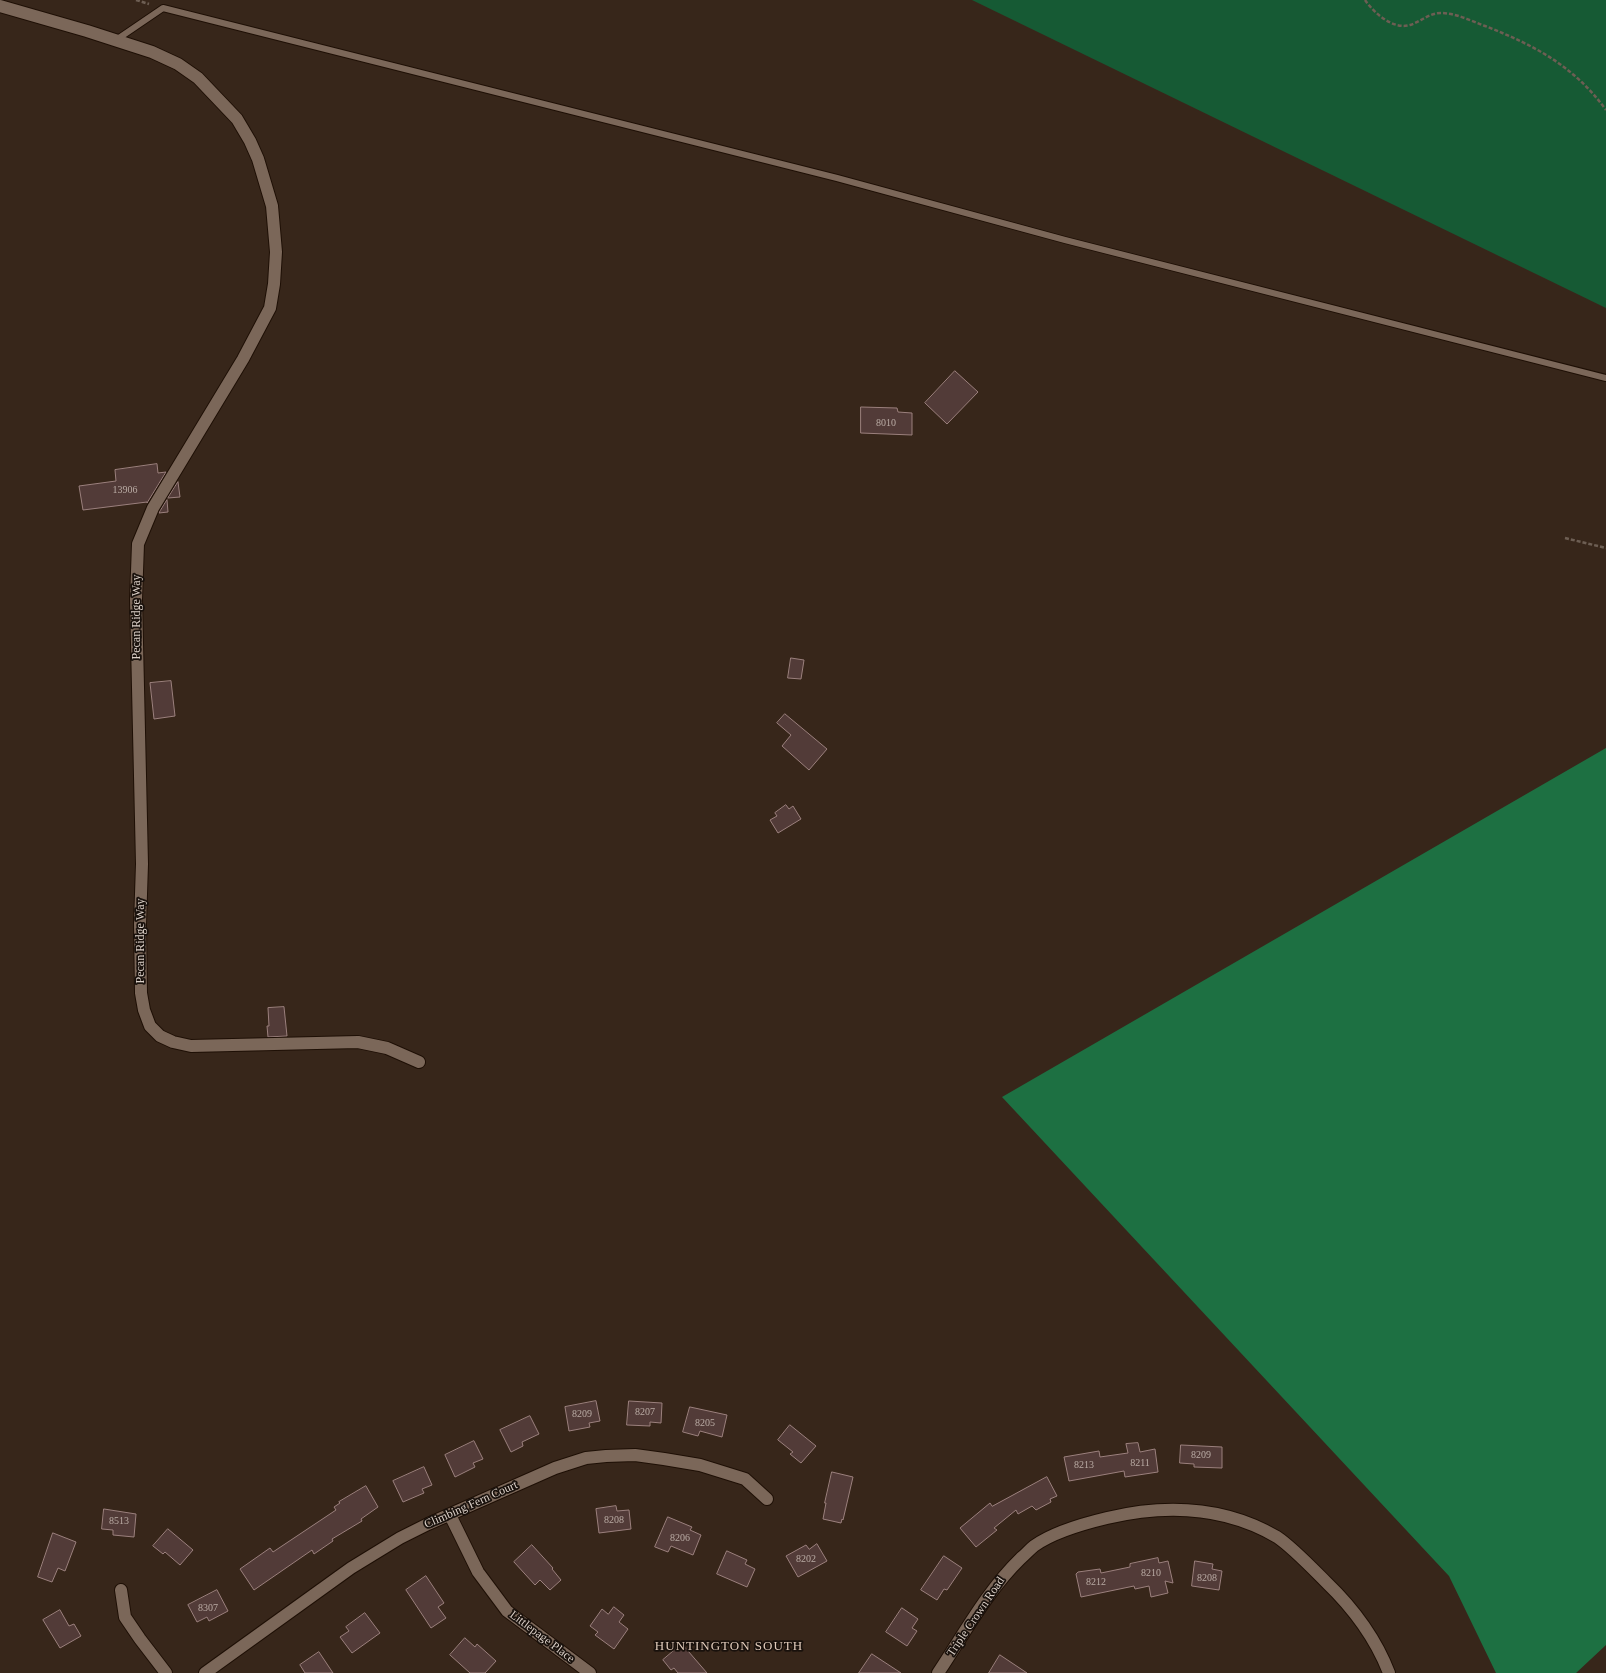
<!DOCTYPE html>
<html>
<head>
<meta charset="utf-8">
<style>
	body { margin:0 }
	canvas { display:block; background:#37261a }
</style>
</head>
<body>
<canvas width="1606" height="1673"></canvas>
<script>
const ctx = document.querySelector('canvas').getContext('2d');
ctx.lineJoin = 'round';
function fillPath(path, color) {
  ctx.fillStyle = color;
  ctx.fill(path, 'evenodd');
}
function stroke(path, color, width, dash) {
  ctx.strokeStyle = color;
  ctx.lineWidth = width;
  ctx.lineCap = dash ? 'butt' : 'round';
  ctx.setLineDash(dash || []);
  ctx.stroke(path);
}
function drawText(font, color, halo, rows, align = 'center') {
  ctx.font = font + ' "Times New Roman",serif';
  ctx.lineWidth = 3.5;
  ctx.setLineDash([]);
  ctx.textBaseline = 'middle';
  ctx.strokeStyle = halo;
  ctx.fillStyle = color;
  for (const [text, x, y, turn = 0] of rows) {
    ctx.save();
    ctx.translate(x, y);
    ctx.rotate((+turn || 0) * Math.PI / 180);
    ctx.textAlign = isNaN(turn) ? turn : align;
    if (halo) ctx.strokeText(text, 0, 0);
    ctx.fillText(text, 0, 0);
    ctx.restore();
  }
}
fillPath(new Path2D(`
	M972,0H1606V308Z`), '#165a34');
fillPath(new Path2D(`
	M1606,748V1645L1576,1673H1496L1449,1576L1002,1097Z`), '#1d7042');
const building = new Path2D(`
	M955,371L978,392L947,424L925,403Z
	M861,407L897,408L898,412L912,413V435L861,433Z
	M157,464L158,473L166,472L147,503V502L83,510L79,486L116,481L115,470Z
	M178,482L180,497L168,498Z
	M167,500L168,512L159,513L160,511Z
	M791,658L804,660L801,679L788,678Z
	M171,681L175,716L154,719L150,683Z
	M785,714L827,749L809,770L782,746L791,735L777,723Z
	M786,805L789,809L793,806L801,819L778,833L770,820L777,816L775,813Z
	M284,1007L287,1036L268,1037L267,1026H269L268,1008Z
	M596,1401L600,1421L589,1423L590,1427L569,1431L565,1407Z
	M629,1401L662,1403L661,1423L650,1422V1426L627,1425Z
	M690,1407L727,1415L722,1437L700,1431L698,1436L683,1432Z
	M530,1416L539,1434L522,1442L523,1446L511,1452L500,1430Z
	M790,1425L816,1446L801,1463L790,1454L793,1452L778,1440Z
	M474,1441L483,1459L473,1463L475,1467L455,1477L445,1455Z
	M1138,1443L1140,1452L1155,1449L1158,1472L1125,1477L1124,1471L1069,1481L1064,1457L1099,1451L1100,1457L1128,1453L1126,1444Z
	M1181,1445L1222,1447V1468L1194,1467V1464L1180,1463Z
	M424,1467L432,1485L422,1489L424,1493L403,1502L393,1481Z
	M832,1472L853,1477L843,1520L842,1519L841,1523L823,1519L826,1503H825Z
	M1047,1477L1057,1496L1050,1499L1051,1502L1036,1510L1032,1506L1018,1514L1016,1510L994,1528L997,1530L976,1547L960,1528L990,1503L992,1506Z
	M366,1486L378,1507L361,1519L362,1521L332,1539L333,1541L314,1554L312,1550L254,1590L240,1569L270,1548L273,1552L336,1510L334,1507L340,1503L339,1502Z
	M616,1506L617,1511L629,1510L631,1529L599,1533L596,1509Z
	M104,1509L136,1514L134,1537L113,1535V1530L102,1529Z
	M668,1517L692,1527L690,1530L701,1535L693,1555L671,1546L668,1552L655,1547Z
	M168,1529L193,1550L180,1565L165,1552L163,1554L153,1546Z
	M53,1533L76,1542L65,1571L58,1568L52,1582L38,1577Z
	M817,1544L827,1561L798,1577L786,1556L806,1545L809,1549Z
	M532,1545L553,1568L552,1569L561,1580L550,1590L540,1580L535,1585L514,1562Z
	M727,1551L747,1560L745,1564L755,1569L747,1587L717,1574Z
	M944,1556L962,1568L947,1590L944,1589L937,1600L921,1590Z
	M1158,1558L1159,1563L1168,1561L1173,1583L1165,1581L1168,1593L1151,1597L1149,1586L1135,1589L1134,1586L1081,1597L1076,1574L1078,1572L1100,1569L1101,1573L1130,1567V1564Z
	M1195,1561L1213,1564L1212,1569L1222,1571L1219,1590L1192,1586Z
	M426,1576L444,1603L438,1607L446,1618L431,1628L406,1590Z
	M217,1590L228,1611L209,1621L207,1617L197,1622L188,1605Z
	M614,1607L624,1615L619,1622L628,1629L614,1649L595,1635L598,1632L590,1626L602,1609L608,1614Z
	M902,1608L918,1619L912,1628L917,1631L907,1646L886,1632Z
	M60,1610L69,1626L74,1624L81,1636L60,1648L43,1620Z
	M365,1613L380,1633L352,1653L340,1637L349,1631L346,1627Z
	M465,1638L475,1647L477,1644L496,1661L485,1673H470L450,1655Z
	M682,1644L707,1673H678L674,1668L671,1670L663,1660Z
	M319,1652L333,1673H305L300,1665Z
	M872,1654L901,1673H859Z
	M1000,1655L1027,1673H989Z`);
fillPath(building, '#523b38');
stroke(building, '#9b807d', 1);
const service = new Path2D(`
	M116,40L163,8L837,178L1065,240L1606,378`);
const minor = new Path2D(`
	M0,6L87,31L152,52L178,64L198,78L237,119L250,141L258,159L272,206L276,252L274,284L270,308L243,359L153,508L138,544L136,599L142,864L140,924L141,993L144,1010L150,1026L160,1036L173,1042L191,1046L358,1042L387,1048L419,1062
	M450,1515L478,1572L507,1611L590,1673
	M121,1590L125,1617L140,1639L166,1673
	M205,1673L351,1568L400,1538L428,1524L555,1468L586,1458L606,1456L635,1455L664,1459L700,1465L745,1479L767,1499
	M938,1673C964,1634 987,1591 1021,1558C1026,1554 1030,1549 1034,1546C1052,1533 1086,1523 1107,1518C1166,1504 1224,1506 1277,1537C1292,1547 1313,1569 1326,1582C1352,1607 1376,1639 1389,1673`);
stroke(service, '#1e0f05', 8);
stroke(minor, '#1e0f05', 14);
stroke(new Path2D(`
	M136,0L149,4
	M1365,0C1374,13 1393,30 1410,25C1420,22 1429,13 1441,13C1456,13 1471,21 1485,26C1534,45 1574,66 1606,110
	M1565,538L1606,548`), '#6d5e53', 2.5, [4, 2]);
stroke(service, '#7b6759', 6);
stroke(minor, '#7b6759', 12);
drawText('10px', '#b9aba4', null, [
	["8010",886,423],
	["13906",125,490],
	["8207",645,1412],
	["8209",582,1414],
	["8205",705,1423],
	["8209",1201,1455],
	["8211",1140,1463],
	["8213",1084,1465],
	["8208",614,1520],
	["8513",119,1521],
	["8206",680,1538],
	["8202",806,1559],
	["8210",1151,1573],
	["8208",1207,1578],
	["8212",1096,1582],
	["8307",208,1608]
]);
drawText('12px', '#dbd0c8', '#19110c', [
	["Pecan Ridge Way",137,617,-90],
	["Pecan Ridge Way",141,941,-90],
	["Climbing Fern Court",471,1505,-24],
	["Triple Crown Road",976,1617,-56],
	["Littlepage Place",542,1637,37]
]);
ctx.letterSpacing = '1px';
drawText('13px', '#e1cbbb', '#19110c', [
	["HUNTINGTON SOUTH",729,1647]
]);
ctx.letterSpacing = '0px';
</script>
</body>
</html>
